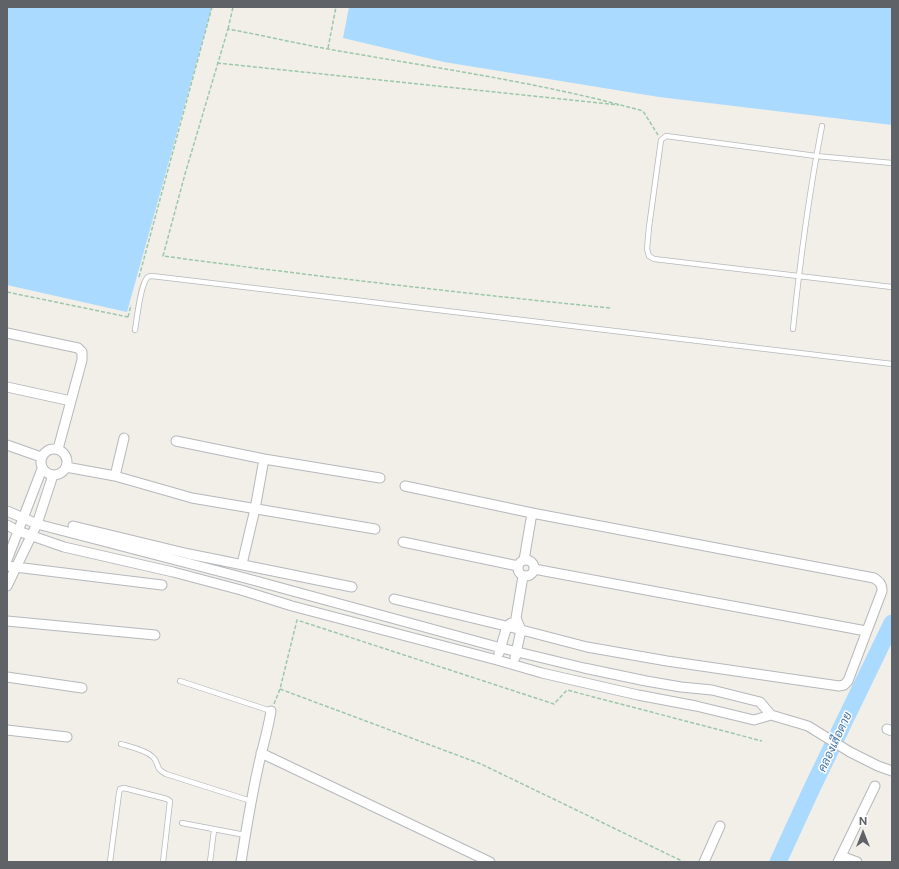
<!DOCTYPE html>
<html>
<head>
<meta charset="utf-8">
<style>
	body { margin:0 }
	#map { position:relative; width:899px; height:869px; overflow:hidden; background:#f1efe8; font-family:"Public Sans",sans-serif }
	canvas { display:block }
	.frame { position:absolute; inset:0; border:8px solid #5f6368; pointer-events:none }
	.north { position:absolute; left:843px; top:813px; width:40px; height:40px; -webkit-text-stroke:3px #fff; paint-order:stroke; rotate:0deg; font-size:11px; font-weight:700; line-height:16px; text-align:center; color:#5f6368 }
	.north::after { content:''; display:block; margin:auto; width:14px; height:18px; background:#5f6368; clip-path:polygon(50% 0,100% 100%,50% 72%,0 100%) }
</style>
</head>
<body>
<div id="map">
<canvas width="899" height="869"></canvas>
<div class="frame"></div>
<div class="north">N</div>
</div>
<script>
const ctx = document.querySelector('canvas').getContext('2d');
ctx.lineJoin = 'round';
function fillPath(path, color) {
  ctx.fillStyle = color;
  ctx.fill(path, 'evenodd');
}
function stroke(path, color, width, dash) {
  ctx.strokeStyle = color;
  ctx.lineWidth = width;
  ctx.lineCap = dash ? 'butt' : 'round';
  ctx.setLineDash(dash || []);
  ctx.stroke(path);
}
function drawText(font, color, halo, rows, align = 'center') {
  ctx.font = font + ' "Public Sans",Sarabun,sans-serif';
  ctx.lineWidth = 3;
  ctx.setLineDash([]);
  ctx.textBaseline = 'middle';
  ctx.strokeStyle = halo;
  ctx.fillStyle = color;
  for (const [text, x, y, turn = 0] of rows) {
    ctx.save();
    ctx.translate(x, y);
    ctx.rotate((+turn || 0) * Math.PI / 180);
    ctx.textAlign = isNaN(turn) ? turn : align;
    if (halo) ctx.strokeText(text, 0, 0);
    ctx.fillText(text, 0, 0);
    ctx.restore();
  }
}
fillPath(new Path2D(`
	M7,7H212L127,312L7,285Z
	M349,7H892V125L659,97L444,62L343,38Z`), '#aadaff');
stroke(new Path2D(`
	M778,862L813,786L892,623`), '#aadaff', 17);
const service = new Path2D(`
	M892,163L816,156L666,136L661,140L649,227L647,249L649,256L654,259L892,287
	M793,329C800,261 809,193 822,126
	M135,330C137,319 140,286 147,278C148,276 150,276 152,276L892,364
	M180,681L271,711
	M121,744C131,747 146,750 153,757C160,764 154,768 166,774L251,801
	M182,823L245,835
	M110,862L119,793L120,789L124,788L167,799L170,801L163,862
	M210,862L214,830`);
const minor = new Path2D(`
	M7,333L78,348L82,352V360L58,449
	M7,387L71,401
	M176,441L264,459L380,478
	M7,445L41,457
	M41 462a13 13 0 1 1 26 0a13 13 0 1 1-26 0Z
	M66,467L115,476L192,498L375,529
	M115,476L124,438
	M7,511L37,524L245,578L501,648L584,668L646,681L681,687L712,690L760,702L771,715L808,726L850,752L878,766L892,771
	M7,525L18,531L64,547L173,572L241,590L292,606L497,660L542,673L638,695L696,706L754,720L771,715
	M73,526L189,554L352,587
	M403,542L518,566
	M7,560L42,469
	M524,560L532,513
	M518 568a8 8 0 1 1 16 0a8 8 0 1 1-16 0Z
	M242,564L255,509L264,459
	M7,566L162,585
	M534,569L866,631
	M7,586L37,524L53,475
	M394,599L514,628L587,647L667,661L839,686L844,685L848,681L882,591C882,584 880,582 874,578L532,513L405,486
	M7,621L155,635
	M499,653L507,626L511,623
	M515,658L521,630L516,618L523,576
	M7,677L82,688
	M887,729L892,731
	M7,730L67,737
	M261,753L490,862
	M841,856L857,862
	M241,862C246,831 251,799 258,768C262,749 268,730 271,711
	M704,862L720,826
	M838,862L875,786`);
stroke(service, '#b5b8bc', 6);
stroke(minor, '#b5b8bc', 11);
stroke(new Path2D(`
	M228,29L233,7
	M328,48L336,7
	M217,63L619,105
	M139,277L212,7
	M7,292L128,317
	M610,308C461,293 312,276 163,256L185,174L228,29C261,35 295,43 328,49C434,68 540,82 643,111L658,135
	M128,317L131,305
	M280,689L481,764L684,862
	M274,704L280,689L297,620L554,704L567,690L762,741`), '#9cc7a9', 1.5, [4, 2]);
stroke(service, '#fff', 4.5);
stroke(minor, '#fff', 9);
drawText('italic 12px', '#4174aa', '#fff', [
	["คลองเสือตาย",835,742,-65]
]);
</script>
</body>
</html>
